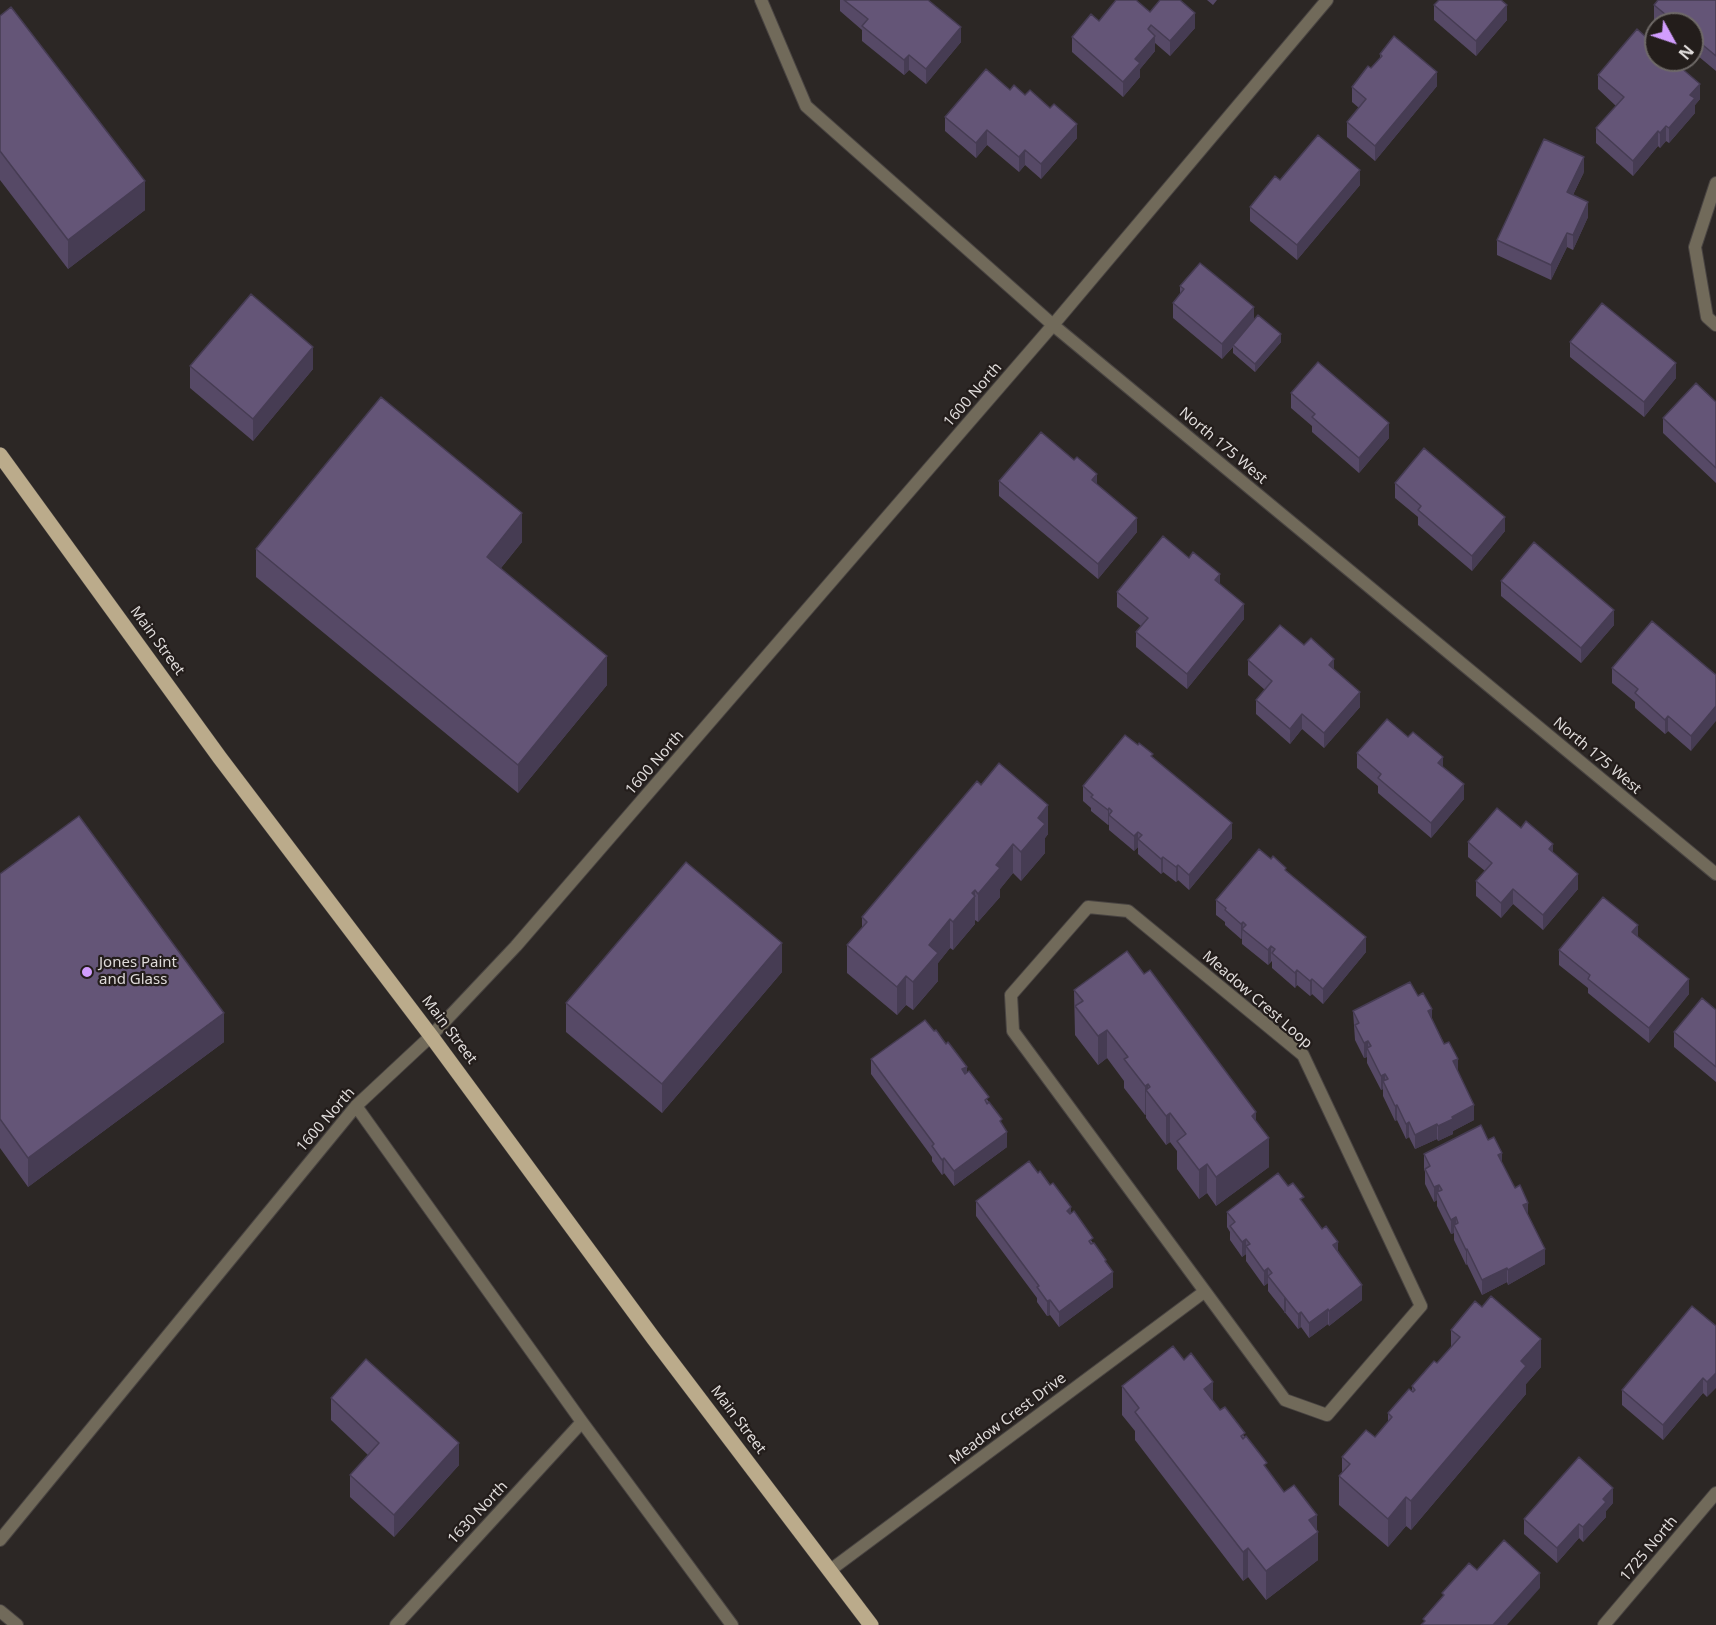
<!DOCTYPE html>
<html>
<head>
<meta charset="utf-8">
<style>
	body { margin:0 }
	#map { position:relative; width:1716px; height:1625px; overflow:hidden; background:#2c2725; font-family:"Noto Sans",sans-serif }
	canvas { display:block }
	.north { position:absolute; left:1644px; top:12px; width:60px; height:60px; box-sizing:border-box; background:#231d1b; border:2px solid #6e6967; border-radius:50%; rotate:130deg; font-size:16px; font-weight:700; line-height:24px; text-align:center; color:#dfdbda }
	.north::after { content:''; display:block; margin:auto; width:21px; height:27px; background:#d19dfe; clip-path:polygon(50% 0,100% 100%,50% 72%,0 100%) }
</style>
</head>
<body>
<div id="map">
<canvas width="1716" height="1625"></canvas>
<div class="north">N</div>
</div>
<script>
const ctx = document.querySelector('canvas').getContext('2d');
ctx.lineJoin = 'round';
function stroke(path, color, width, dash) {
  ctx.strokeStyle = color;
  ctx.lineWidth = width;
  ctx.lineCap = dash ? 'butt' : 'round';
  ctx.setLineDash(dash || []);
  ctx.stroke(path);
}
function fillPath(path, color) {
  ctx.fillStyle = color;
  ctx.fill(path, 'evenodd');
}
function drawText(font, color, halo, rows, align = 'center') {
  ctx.font = font + ' "Noto Sans",sans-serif';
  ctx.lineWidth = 4.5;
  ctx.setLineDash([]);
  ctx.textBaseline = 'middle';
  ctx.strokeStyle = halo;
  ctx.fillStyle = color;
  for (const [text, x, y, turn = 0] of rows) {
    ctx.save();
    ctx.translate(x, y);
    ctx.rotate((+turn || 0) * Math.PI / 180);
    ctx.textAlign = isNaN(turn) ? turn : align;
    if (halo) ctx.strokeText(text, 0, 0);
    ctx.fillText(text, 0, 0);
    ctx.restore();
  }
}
const street = new Path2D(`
	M761,0L806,106L1053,325L1716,874
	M1716,183L1695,247L1707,317L1716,325
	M1088,907L1128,911L1303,1055L1421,1306L1327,1415L1285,1400L1013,1031L1011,995Z
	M356,1106L582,1422L732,1625
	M0,1540L356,1106L431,1036L516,946L1053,325L1327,0
	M829,1571L1204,1292
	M0,1611L17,1625
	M396,1625L582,1422
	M1604,1625L1716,1493`);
const primary = new Path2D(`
	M0,455L220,758L431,1036L654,1339L871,1625`);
stroke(street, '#494442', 14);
stroke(primary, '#494442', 16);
stroke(street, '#716a5a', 12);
stroke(primary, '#bbab8b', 15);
fillPath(new Path2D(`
	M840,0H928L961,42L926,84L909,70L904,75L862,41V30L840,11Z
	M1207,0H1217L1213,5Z
	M1716,0V71L1692,51V24H1660L1654,20V5Z
	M1434,5L1507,20L1476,56L1434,20Z
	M1150,12L1195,28L1170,56L1155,43V51L1140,69V77L1123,97L1072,52V37Z
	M0,16L145,210L68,269L0,180Z
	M1380,54L1437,86L1375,161L1347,137V122L1359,108L1352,102V87L1371,68L1380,58Z
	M1598,75L1700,99L1695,105V113L1669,143L1666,141L1660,148L1658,146L1633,176L1596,143V128L1616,106L1598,89Z
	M1010,90L1077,138L1041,179L1025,165L1019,172L987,145L976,158L945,131V117Z
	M1584,172L1573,195L1588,217L1573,250L1567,247L1551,280L1497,255V240Z
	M1280,180L1360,185L1297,260L1250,221V207Z
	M1180,286L1254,320L1281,342L1255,372L1233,353V347L1222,359L1173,318V303L1180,294Z
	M1570,342L1676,378L1644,417L1570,357Z
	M190,366L313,369L253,441L190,388Z
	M1291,393L1389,438L1359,473L1312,432V426L1291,408Z
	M1716,402V483L1663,433V418Z
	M999,481L1097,484L1137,532L1098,579L999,496Z
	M1395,483L1505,531L1472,571L1418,525V517L1395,498Z
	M522,542L501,568L607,685L518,793L256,577V549Z
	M1501,581L1614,625L1581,663L1501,596Z
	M1220,584L1244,619L1187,689L1136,647V632L1141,626L1117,607V592Z
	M1304,645L1334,669L1360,707L1324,748L1302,729L1290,744L1256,714V700L1265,690L1248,675V660Z
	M1612,668L1716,675L1691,751L1668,731L1665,734L1635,708V702L1612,683Z
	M1357,753L1443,767L1464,799L1431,838L1378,793V786L1357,768Z
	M1153,757L1232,838L1189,890L1178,880L1176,882L1163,872L1161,874L1138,854V847L1134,851L1109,830V824L1108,825L1091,811V808L1083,801V786Z
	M977,781L1048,834L1045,838V853L1021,881L1013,873L1000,889V897L978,922L975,920V924L953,950L950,948L938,963V981L913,1010L906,1005L897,1015L847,973V945L862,928V917Z
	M1521,828L1553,852L1578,889L1543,930L1513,904L1501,918L1476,896V881L1485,871L1468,857V842Z
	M1286,871L1366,952L1323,1004L1312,994L1310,996L1297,985L1295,988L1272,968V961L1268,965L1242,944V938L1241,939L1225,925V922L1216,915V900Z
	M0,874L224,1042L28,1187L0,1148Z
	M1638,937L1689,994L1649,1043L1588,993V988L1559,965V950Z
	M782,972L662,1113L566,1032V1003Z
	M1074,990L1256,1121L1269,1167L1216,1206L1207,1193L1199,1199L1177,1169V1151L1170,1142L1166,1145L1146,1118V1114L1145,1115L1124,1088V1081L1107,1058L1098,1065L1075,1035Z
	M1418,996L1432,1019L1458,1071L1474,1120L1453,1131V1134L1438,1141L1437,1139L1415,1149L1409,1137L1406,1139L1397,1120L1395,1121L1383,1096V1089L1381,1090L1367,1063V1057L1364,1058L1355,1040L1353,1011Z
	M1716,1010V1082L1674,1047V1032Z
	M934,1031L967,1072L989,1102L1002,1124L1007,1147L954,1186L944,1173L942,1175L932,1161V1157L871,1074V1059Z
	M1488,1140L1502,1163L1528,1215L1545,1264L1508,1285L1507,1282L1482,1295L1467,1264L1466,1265L1454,1240V1233L1451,1234L1437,1206V1200L1434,1202L1425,1184V1172L1424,1169V1154Z
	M1288,1186L1304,1204L1338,1251L1362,1300L1329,1326L1328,1324L1309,1338L1301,1327L1298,1329L1268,1291V1283L1264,1286L1246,1261V1254L1242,1257L1230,1240V1232L1227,1227V1212Z
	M976,1201L1071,1213L1093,1243L1106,1263L1113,1287L1059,1327L1050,1315L1047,1316L1037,1302V1298L976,1216Z
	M1716,1326L1707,1397L1703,1393L1663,1440L1622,1405V1390Z
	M1451,1330L1541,1367L1526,1384V1394L1411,1530L1406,1526L1388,1547L1339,1505V1476L1342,1472V1457L1375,1437L1388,1422V1413L1412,1391V1386L1437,1363L1451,1348Z
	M1122,1386L1213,1401L1220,1410L1245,1437L1267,1469L1284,1492L1317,1529L1318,1560L1266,1600L1248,1577L1243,1581L1135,1440V1431L1122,1415Z
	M331,1398L459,1465L394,1537L350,1497V1475L368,1455L331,1420Z
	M1613,1503L1606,1511V1517L1583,1542L1579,1538L1557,1563L1524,1534V1519Z`), '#564966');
fillPath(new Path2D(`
	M1507,5V20L1476,56V41Z
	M1195,13V28L1170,56V41Z
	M961,27V42L926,84V69Z
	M1155,36V51L1140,69V77L1123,97V82L1135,59Z
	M909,55V70L904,75V60Z
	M1437,72V86L1375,161V146Z
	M1700,84V99L1695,105V113L1669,143V128L1690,95Z
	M1077,124V138L1041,179V164Z
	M1666,126V141L1660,148V133Z
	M987,130V145L976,158V143Z
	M1658,131V146L1633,176V161Z
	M1025,150V165L1019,172V157Z
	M1584,157V172L1567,207V192Z
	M1360,170V185L1297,260V245Z
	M145,181V210L68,269V240Z
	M1588,202V217L1573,250V235Z
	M1567,233V247L1551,280V265Z
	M1254,307V322L1222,359V344Z
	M1281,334V342L1255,372V364Z
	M313,347V369L253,441V419Z
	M1676,363V378L1644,417V402Z
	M1389,423V438L1359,473V458Z
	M1097,474V489L1092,480Z
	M522,513V542L487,585V557Z
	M1505,517V531L1472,571V556Z
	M1137,518V532L1098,579V564Z
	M1220,574V588L1215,580Z
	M1244,604V619L1187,689V674Z
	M1614,610V625L1581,663V648Z
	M607,656V685L518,793V765Z
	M1334,659V674L1329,665Z
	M1360,692V707L1324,748V733Z
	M1716,706V721L1691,751V736Z
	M1302,714V729L1290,744V729Z
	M1668,716V731L1665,734V720Z
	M1443,757V772L1438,763Z
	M1464,784V799L1431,838V823Z
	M1048,805V834L1045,838V853L1021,881V852L1038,818Z
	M1109,808V824L1108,825V810Z
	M1232,823V838L1189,890V875Z
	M1138,832V847L1134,851V836Z
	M1013,844V873L1000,889V897L978,922V894L996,865Z
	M1553,844V858L1549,849Z
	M1163,857V872L1161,874V859Z
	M1178,865V880L1176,882V867Z
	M1578,874V889L1543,930V915Z
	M1513,889V904L1501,918V903Z
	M975,890V924L953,950V922Z
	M950,919V948L938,963V981L913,1010V982L929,945Z
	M1243,922L1242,938L1241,939V924Z
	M1638,925V940L1632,932Z
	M1366,937V952L1323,1004V989Z
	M782,943V972L662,1113V1084Z
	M1271,946V961L1268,965V950Z
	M1297,970V985L1295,988V973Z
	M906,976V1005L897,1015V987Z
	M1312,979V994L1310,996V981Z
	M1689,979V994L1649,1043V1028Z
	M1432,1009V1024L1428,1011Z
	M224,1013V1042L28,1187V1158Z
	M1107,1030V1058L1098,1065V1036Z
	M1368,1041V1051L1367,1048V1057L1364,1058V1043Z
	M1458,1059V1074L1453,1061Z
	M967,1067V1081L962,1069Z
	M1385,1074V1085L1383,1081V1089L1381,1090V1076Z
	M1148,1084V1092L1146,1090V1114L1145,1115V1086Z
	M1397,1105V1120L1395,1121V1106Z
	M1474,1105V1120L1453,1131V1134L1438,1141V1126L1452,1117Z
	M1256,1112V1141L1252,1116Z
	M1170,1113V1142L1166,1145V1116Z
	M1409,1122V1137L1406,1139V1124Z
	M1437,1124V1139L1415,1149V1135Z
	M1007,1132V1147L954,1186V1171Z
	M1269,1138V1167L1216,1206V1177Z
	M1502,1153V1168L1498,1155Z
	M944,1158V1173L942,1175V1160Z
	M1207,1164V1193L1199,1199V1170Z
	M1439,1185V1194L1437,1192V1200L1434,1202V1187Z
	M1528,1203V1218L1523,1205Z
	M1071,1207V1222L1067,1211Z
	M1456,1217V1228L1454,1225V1233L1451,1234V1220Z
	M1246,1239V1254L1242,1257V1242Z
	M1338,1242V1257L1333,1245Z
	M1467,1249V1264L1466,1265V1250Z
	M1545,1249V1264L1508,1285V1270Z
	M1268,1268V1283L1264,1286V1271Z
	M1507,1268V1282L1482,1295V1280Z
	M1113,1272V1287L1059,1327V1312Z
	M1362,1285V1300L1329,1326V1311Z
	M1286,1297V1312L1284,1313V1298Z
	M1050,1300V1315L1047,1316V1301Z
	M1328,1309V1324L1309,1338V1323Z
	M1301,1312V1327L1298,1329V1314Z
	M1541,1339V1367L1526,1384V1394L1411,1530V1501L1521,1361Z
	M1716,1373V1388L1707,1397V1382Z
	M1703,1378V1393L1663,1440V1425Z
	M1213,1382V1411L1204,1389Z
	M459,1443V1465L394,1537V1515Z
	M1613,1488V1503L1606,1511V1517L1583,1542V1527L1603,1499Z
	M1406,1497V1526L1388,1547V1519Z
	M1317,1515V1533L1318,1532V1560L1266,1600V1571L1309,1520Z
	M1579,1524V1538L1557,1563V1548Z
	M1248,1548V1577L1243,1581V1552Z
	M1540,1573V1588L1507,1625H1493Z`), '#463c53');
const building = new Path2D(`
	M844,0H928L961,27L926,69L909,55L904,60L862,26L868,19Z
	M1116,0H1136L1150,12L1160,0H1180L1195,13L1170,41L1151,25L1148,29L1155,36L1135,59L1140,63L1123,82L1072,37L1091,14L1099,21Z
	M1439,0H1501L1507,5L1476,41L1434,5Z
	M1658,0H1716V56L1692,36V24H1677L1654,5Z
	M11,7L145,181L68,240L0,151V16Z
	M1637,29L1656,46V60H1672L1700,84L1690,95L1695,98L1669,128L1666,126L1660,133L1658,131L1633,161L1596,128L1624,97L1598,75Z
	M1394,36L1437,72L1375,146L1347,122L1366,99L1352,87L1368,66L1371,68L1382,56L1380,54Z
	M986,69L1010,90L1014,85L1025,95L1030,90L1050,108L1054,104L1077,124L1041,164L1025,150L1019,157L987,130L976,143L945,117Z
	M1318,135L1360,170L1297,245L1250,207L1275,176L1280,180Z
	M1544,139L1584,157L1567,192L1588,202L1573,235L1567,233L1551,265L1497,240Z
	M1200,263L1254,307L1222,344L1173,303L1184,289L1180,286Z
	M251,294L313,347L253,419L190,366Z
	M1602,303L1676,363L1644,402L1570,342Z
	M1258,315L1281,334L1255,364L1233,345Z
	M1318,362L1389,423L1359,458L1312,417L1315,414L1291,393Z
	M1696,383L1716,402V468L1663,418Z
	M381,397L522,513L487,557L607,656L518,765L256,549Z
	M1041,432L1074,460L1077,457L1097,474L1092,480L1137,518L1098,564L999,481Z
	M1424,448L1505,517L1472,556L1418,510L1421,506L1395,483Z
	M1163,536L1189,558L1193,552L1220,574L1215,580L1244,604L1187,674L1136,632L1148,618L1117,592Z
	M1534,542L1614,610L1581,648L1501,581Z
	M1652,621L1716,675V706L1691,736L1668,716L1665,720L1635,693L1638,689L1612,668Z
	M1280,625L1304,645L1311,638L1334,659L1329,665L1360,692L1324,733L1302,714L1290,729L1256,700L1272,681L1248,660Z
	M1387,719L1408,737L1413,732L1443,757L1438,763L1464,784L1431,823L1378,778L1381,774L1357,753Z
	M1125,735L1138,745L1139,743L1153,754L1151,756L1232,823L1189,875L1178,865L1176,867L1163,857L1161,859L1138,839L1142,835L1138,832L1134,836L1109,815L1112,811L1109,808L1108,810L1091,797L1093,795L1083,786Z
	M999,763L1048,805L1038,818L1045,824L1021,852L1013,844L996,865L1000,868L978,894L975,890L972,893L975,896L953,922L950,919L929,945L938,953L913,982L906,976L897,987L847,945L867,922L862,917L977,781L981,785Z
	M1497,808L1521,828L1526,821L1553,844L1549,849L1578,874L1543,915L1513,889L1501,903L1476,881L1492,863L1468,842Z
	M79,816L224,1013L28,1158L0,1119V874Z
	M1259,849L1271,859L1273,856L1286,868L1285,870L1366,937L1323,989L1312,979L1310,981L1297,970L1295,973L1272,953L1275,949L1271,946L1268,950L1242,929L1246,925L1243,922L1241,924L1225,910L1226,908L1216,900Z
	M686,862L782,943L662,1084L566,1003Z
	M1603,897L1638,925L1632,932L1689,979L1649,1028L1588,979L1590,975L1559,950Z
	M1127,951L1144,974L1150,970L1256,1112L1252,1116L1269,1138L1216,1177L1207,1164L1199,1170L1177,1141L1186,1134L1170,1113L1166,1116L1146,1090L1150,1087L1148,1084L1145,1086L1124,1059L1128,1057L1107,1030L1098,1036L1075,1006L1083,1001L1074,990Z
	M1410,982L1418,996L1423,993L1432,1009L1428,1011L1444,1044L1449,1042L1458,1059L1453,1061L1474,1105L1452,1117L1453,1119L1438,1126L1437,1124L1415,1135L1409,1122L1406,1124L1397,1105L1395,1106L1383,1081L1388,1079L1385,1074L1381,1076L1367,1048L1371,1046L1368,1041L1364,1043L1355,1025L1359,1023L1353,1011Z
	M1702,998L1716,1010V1067L1674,1032Z
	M925,1020L934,1031L936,1030L946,1044L948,1042L967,1067L962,1069L965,1074L969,1071L989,1097L985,1100L987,1104L989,1102L1002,1119L1000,1121L1007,1132L954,1171L944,1158L942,1160L932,1146L934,1144L871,1059Z
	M1481,1125L1488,1140L1494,1137L1502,1153L1498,1155L1515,1188L1520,1185L1528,1203L1523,1205L1545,1249L1508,1270L1507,1268L1482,1280L1467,1249L1466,1250L1454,1225L1458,1223L1456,1217L1451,1220L1437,1192L1442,1190L1439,1185L1434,1187L1425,1169L1430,1166L1424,1154Z
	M1029,1161L1038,1173L1040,1171L1050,1185L1053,1183L1071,1207L1067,1211L1070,1214L1074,1211L1093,1238L1089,1241L1091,1244L1094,1243L1106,1260L1105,1261L1113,1272L1059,1312L1050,1300L1047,1301L1037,1287L1039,1286L976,1201Z
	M1278,1173L1288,1186L1293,1183L1304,1197L1300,1199L1322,1229L1326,1226L1338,1242L1333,1245L1362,1285L1329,1311L1328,1309L1309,1323L1301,1312L1298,1314L1268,1276L1272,1273L1268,1268L1264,1271L1246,1246L1250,1244L1246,1239L1242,1242L1230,1226L1235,1222L1227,1212Z
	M1491,1296L1541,1339L1521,1361L1526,1366L1411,1501L1406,1497L1388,1519L1339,1476L1350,1464L1342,1457L1366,1430L1375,1437L1392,1417L1388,1413L1409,1389L1413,1392L1415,1390L1412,1386L1434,1361L1437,1363L1460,1337L1451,1330L1475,1301L1482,1307Z
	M1692,1306L1716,1326V1373L1707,1382L1703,1378L1663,1425L1622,1390Z
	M1173,1346L1184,1360L1191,1353L1213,1382L1204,1389L1220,1410L1225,1407L1245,1433L1241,1436L1243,1439L1246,1436L1267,1463L1264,1465L1284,1492L1294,1485L1317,1515L1309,1520L1318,1532L1266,1571L1248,1548L1243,1552L1135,1412L1139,1408L1122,1386Z
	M366,1359L459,1443L394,1515L350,1475L379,1443L331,1398Z
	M1579,1457L1613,1488L1603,1499L1606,1502L1583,1527L1579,1524L1557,1548L1524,1519Z
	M1504,1540L1540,1573L1493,1625H1421L1425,1621L1423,1619L1444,1595L1442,1593L1469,1563L1477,1570Z`);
fillPath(building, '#645577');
stroke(building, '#463c53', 1.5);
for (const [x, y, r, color] of [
	[87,972,6,"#d19dfe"]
]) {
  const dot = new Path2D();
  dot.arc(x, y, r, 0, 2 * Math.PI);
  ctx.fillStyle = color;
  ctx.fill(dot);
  stroke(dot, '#231d1b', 2);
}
drawText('15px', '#dfdbda', '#231d1b', [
	["1600 North",973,395,-49],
	["North 175 West",1223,446,40],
	["Main Street",157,641,54],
	["North 175 West",1597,756,40],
	["1600 North",655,763,-49],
	["Meadow Crest Loop",1257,1000,41],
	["Main Street",449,1030,53],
	["1600 North",326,1120,-49],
	["Meadow Crest Drive",1008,1419,-37],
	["Main Street",738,1420,53],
	["1630 North",478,1513,-47],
	["1725 North",1649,1549,-50]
]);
drawText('15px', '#dfdbda', '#231d1b', [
	["Jones Paint",99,963],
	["and Glass",99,980]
], 'left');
</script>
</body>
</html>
